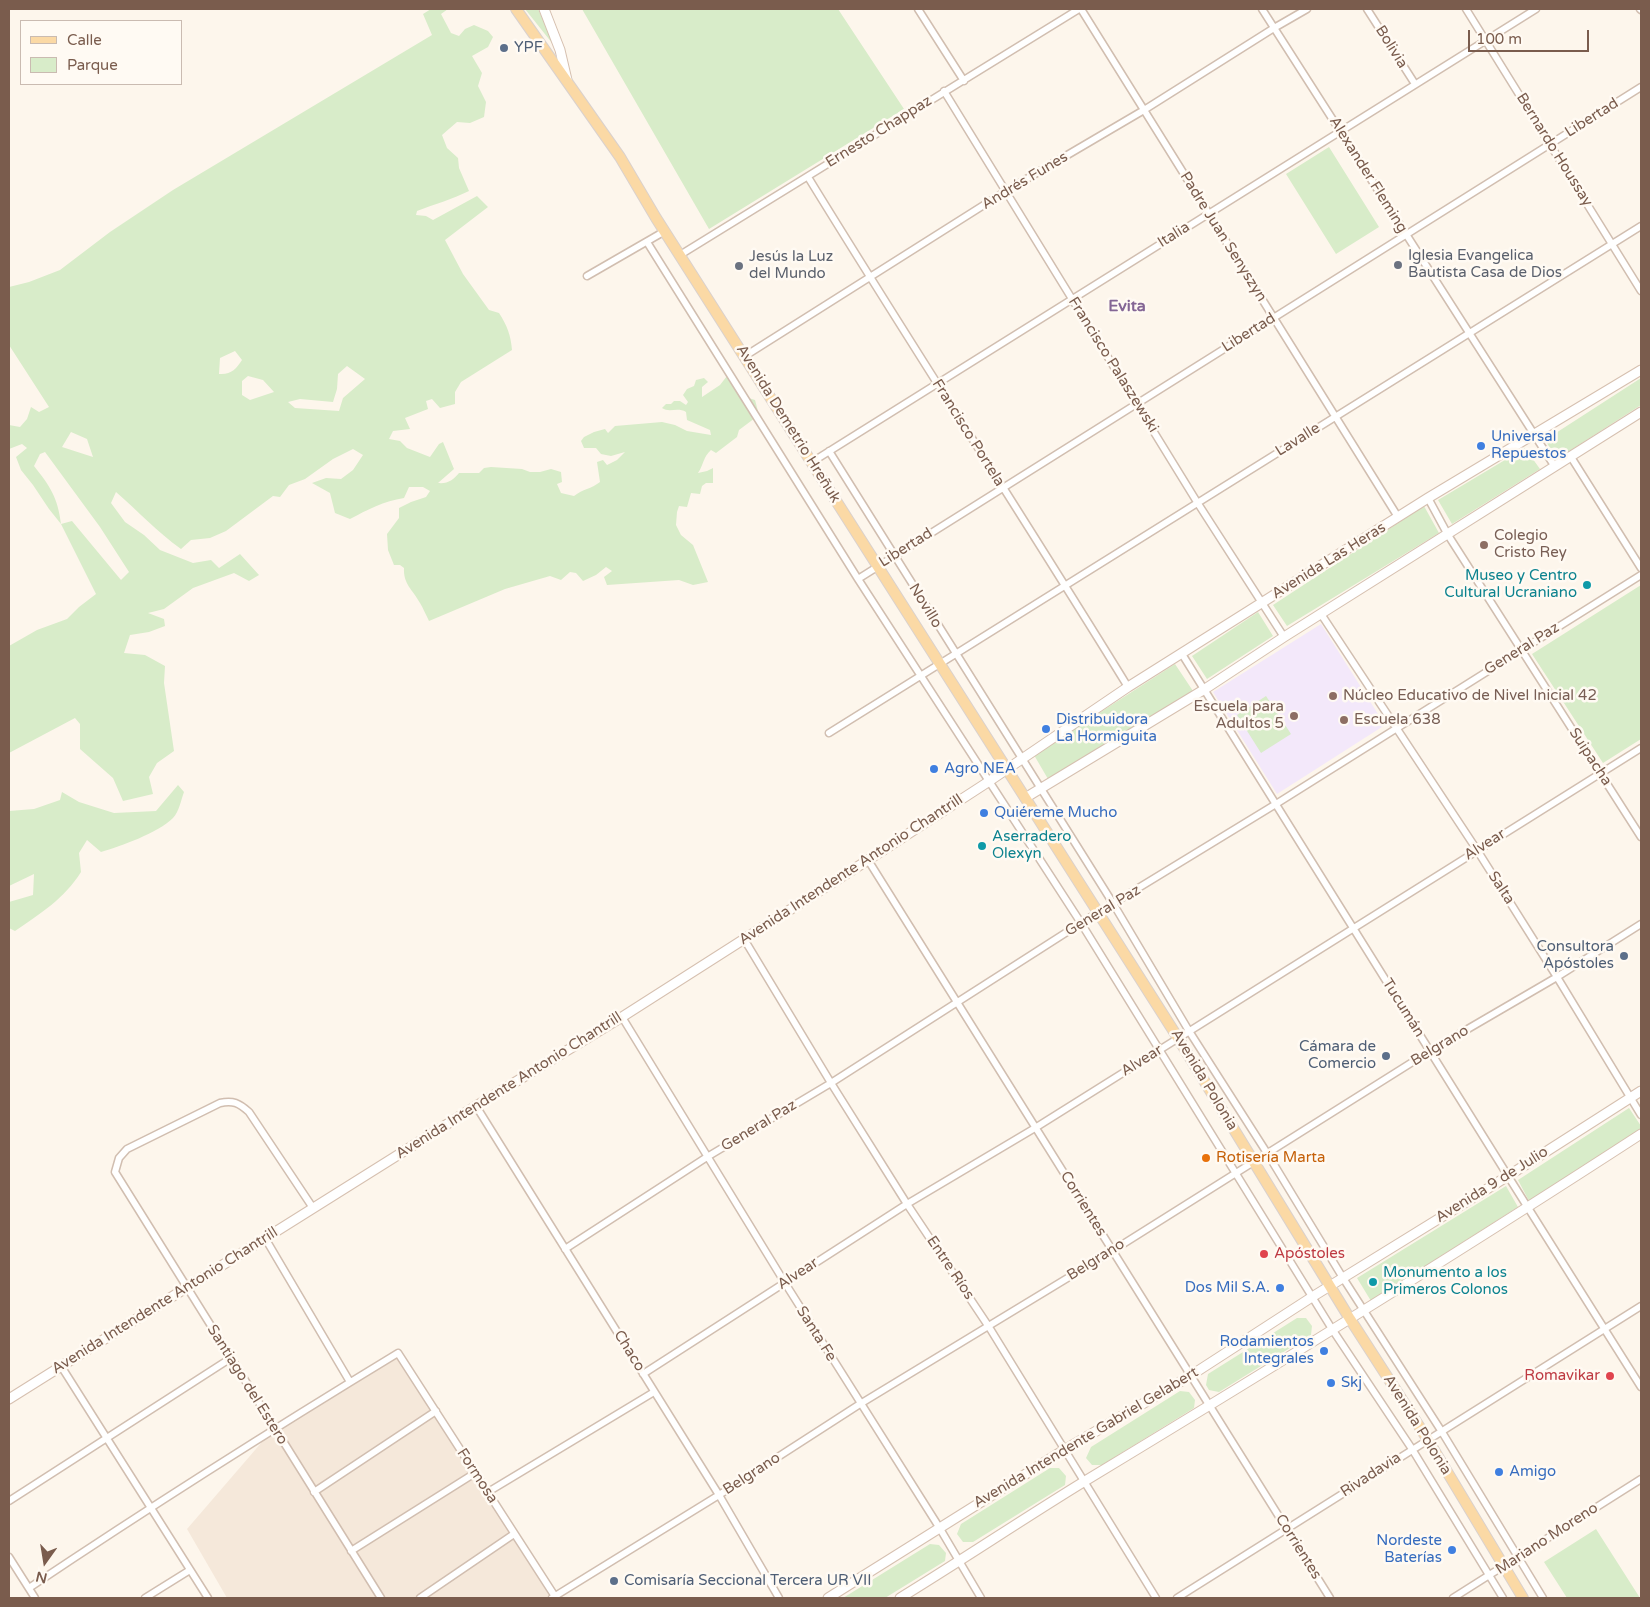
<!DOCTYPE html>
<html>
<head>
<meta charset="utf-8">
<style>
	body { margin:0 }
	#map { position:relative; width:1650px; height:1607px; overflow:hidden; background:#fdf6ec; font-family:"Varela Round",sans-serif }
	canvas { display:block }
	.frame { position:absolute; inset:0; border:10px solid #7a5c4d; pointer-events:none }
	.legend { position:absolute; left:20px; top:20px; width:162px; height:65px; box-sizing:border-box; background:#fffaf3; border:1px solid #cabbb1; margin:0; padding:6px 9px; list-style:none; font-size:15px; color:#7a5c4d }
	.legend li { display:flex; align-items:center; gap:10px; height:25px }
	.legend b { width:25px; border:1px solid #cabbb1 }
	.north { position:absolute; left:20px; top:1537px; width:50px; height:50px; -webkit-text-stroke:4px #fffaf3; paint-order:stroke; rotate:193deg; font-size:14px; font-weight:700; line-height:20px; text-align:center; color:#7a5c4d }
	.north::after { content:''; display:block; margin:auto; width:18px; height:22px; background:#7a5c4d; clip-path:polygon(50% 0,100% 100%,50% 72%,0 100%) }
	.scale { position:absolute; left:1468px; top:30px; width:121px; height:22px; box-sizing:border-box; border:2px solid #7a5c4d; border-top:0; padding-left:6px; font-size:15px; line-height:18px; white-space:nowrap; color:#7a5c4d; -webkit-text-stroke:4px #fffaf3; paint-order:stroke }
</style>
</head>
<body>
<div id="map">
<canvas width="1650" height="1607"></canvas>
<div class="frame"></div>
<ul class="legend">
<li><b style="height:6px;background:#fbd9a5"></b>Calle</li>
<li><b style="height:14px;background:#d8ecc9"></b>Parque</li>
</ul>
<div class="north">N</div>
<div class="scale">100 m</div>
</div>
<script>
const ctx = document.querySelector('canvas').getContext('2d');
ctx.lineJoin = 'round';
function fillPath(path, color) {
  ctx.fillStyle = color;
  ctx.fill(path, 'evenodd');
}
function stroke(path, color, width, dash) {
  ctx.strokeStyle = color;
  ctx.lineWidth = width;
  ctx.lineCap = dash ? 'butt' : 'round';
  ctx.setLineDash(dash || []);
  ctx.stroke(path);
}
function drawText(font, color, halo, rows, align = 'center') {
  ctx.font = font + ' "Varela Round",sans-serif';
  ctx.lineWidth = 5;
  ctx.setLineDash([]);
  ctx.textBaseline = 'middle';
  ctx.strokeStyle = halo;
  ctx.fillStyle = color;
  for (const [text, x, y, turn = 0] of rows) {
    ctx.save();
    ctx.translate(x, y);
    ctx.rotate((+turn || 0) * Math.PI / 180);
    ctx.textAlign = isNaN(turn) ? turn : align;
    if (halo) ctx.strokeText(text, 0, 0);
    ctx.fillText(text, 0, 0);
    ctx.restore();
  }
}
fillPath(new Path2D(`
	M398,1353L551,1598H227L187,1529L274,1428Z`), '#f5e8da');
fillPath(new Path2D(`
	M1321,624L1385,725L1277,794L1213,692Z`), '#f3e8fa');
fillPath(new Path2D(`
	M431,9H448L441,14L451,33L459,36L465,29L474,25L488,31L493,37L488,47L472,56L482,73L478,86L486,102L484,117L470,123L457,122L442,135L447,148L458,158L459,168L469,191C453,199 435,204 417,211L416,215L426,216L433,220L477,196L488,207L445,240L463,274L489,310L499,313C507,325 511,336 512,350L461,382L455,392V404L440,408L432,399L426,401L428,409L405,418L410,429L393,431L389,439L400,441L407,448L430,457L439,444L443,442L454,469L438,483C448,484 453,480 459,473H479L484,468L491,467L522,469L530,472H540L551,469L561,472L562,482L557,484L561,493L574,496C583,489 591,489 600,482L597,462L603,460L607,465L617,460L625,452L611,456L601,454L596,448H584L581,441L584,437L594,432L605,429L608,433L615,426L662,422L675,425L687,431L711,435L710,430L687,420L686,412C678,407 669,413 662,408L666,404H671L674,401H680L686,405L688,402L683,395L687,389L694,386L696,380L704,378L708,382L702,387V397L720,385L727,376L734,375L745,397L755,400L759,415L739,430L737,437L716,453L711,450C703,457 704,464 698,473L707,471L713,468V483H706L702,486L700,494L691,493L687,507L679,506L677,512L676,525L681,535L693,545L708,582L693,585L679,580L607,585L604,577L612,571L606,567L596,575L583,581L576,573L570,572L561,580L550,576L505,589L429,621C426,615 423,608 420,603C413,590 403,584 404,568L400,565H394L388,550L387,534L399,518V508L411,502L426,497L430,491L423,487H409L404,498C384,501 367,510 350,519L335,513L330,493L312,483L326,478L341,479L353,470L363,455L353,449L333,459L305,479L289,485L280,497L273,496L226,531L210,538L191,540L181,549C157,532 138,511 116,492L111,503L125,522L144,535L160,550L193,563L211,560L219,568L240,554L259,575L249,581L234,573L193,588L164,609L148,613L164,619L165,626L149,632L130,635L124,653L145,655L165,666L164,683L174,751L157,763L149,777L153,794L123,801L113,778L80,749V724L75,718L9,753V646L37,630L67,619L79,607L96,594L61,524L49,509L33,485L21,470L16,457L27,448L22,444L9,449V425L20,427L27,419L31,407L39,412L49,407L9,345V287L29,282L60,270L110,232L173,190L432,35L423,14ZM235,351L242,360C236,369 231,375 219,374L220,358ZM347,366L365,379L343,398L339,411L295,408L288,402L300,399L333,402L337,389L338,374ZM248,376L263,380L274,392L250,400L242,395V381ZM71,432L87,439L93,457L62,447ZM45,452L100,527L129,572L121,580L72,521L61,524C58,498 50,486 34,466L40,454Z
	M525,9H538L556,48Z
	M582,9H838L904,109L709,229Z
	M1329,147L1379,227L1336,254L1286,174Z
	M1641,378V405L1557,459L1545,440Z
	M1525,448L1540,469L1452,524L1438,500Z
	M1424,506L1439,533L1287,626L1273,605Z
	M1641,585V739L1603,763L1532,654Z
	M1258,612L1273,636L1207,679L1192,656Z
	M1175,664L1193,691L1048,779L1034,755Z
	M1266,696L1291,734L1261,753L1237,715Z
	M178,785L184,792C181,800 179,812 173,818C158,833 121,846 101,852L87,840L79,853L81,872C64,899 41,913 15,931L9,928V902L33,895L34,874L9,886V811L34,809L60,800L62,792L79,802L114,813L156,811Z
	M1629,1108L1641,1126V1130L1529,1201L1518,1180Z
	M1506,1186L1518,1207L1371,1301L1357,1278Z
	M1297,1318H1306L1312,1326L1311,1335L1219,1392L1209,1390L1206,1385L1208,1374Z
	M1180,1391L1189,1392L1195,1400L1194,1408L1102,1465H1092L1086,1458L1091,1447Z
	M1050,1468H1059L1066,1476L1065,1485L973,1542H963L957,1534L961,1524Z
	M1596,1529L1640,1598H1567L1544,1562Z
	M930,1544L939,1545L946,1553L945,1561L885,1598H843Z`), '#d8ecc9');
const street = new Path2D(`
	M918,9L964,81
	M1081,9L1398,517
	M1262,9L1555,467
	M1367,9L1415,84
	M1466,9L1641,291
	M1640,9L1641,10
	M944,91L1197,502L1284,637
	M808,177C913,348 1023,516 1128,687
	M647,242L858,579L1081,923L1332,1329L1412,1449L1503,1598
	M680,255L1079,9
	M587,276L665,231
	M745,356L1006,191L1144,110L1274,28L1307,9
	M829,451L1114,905L1189,1031L1267,1153L1343,1278L1442,1432L1543,1598
	M1571,457L1641,568
	M812,462L1536,9
	M1428,498L1448,535L1641,837
	M858,579L1641,87
	M1321,614L1477,850L1557,977L1641,1115
	M1182,654L1508,1176L1641,1387
	M829,733L1641,226
	M868,860L1330,1598
	M744,939L831,1083L907,1204L989,1327L1156,1598
	M622,1017L785,1283L939,1527L981,1598
	M476,1106L719,1495L779,1598
	M313,1208L249,1112C239,1103 233,1100 220,1103L127,1149L119,1158L115,1172L381,1598
	M265,1238L350,1382
	M565,1249L707,1157L831,1083L1081,923L1276,804L1641,575
	M61,1366L208,1598
	M643,1374L907,1204L1035,1128L1641,748
	M314,1492L436,1411
	M488,1492L654,1392
	M9,1501L231,1358
	M351,1551L475,1473
	M9,1557L35,1598
	M29,1588C150,1507 273,1429 398,1353L556,1598
	M145,1598L190,1570
	M420,1598L514,1534
	M552,1598L719,1495L860,1404L1112,1251L1430,1051L1557,977L1641,924
	M1177,1598L1641,1306
	M1453,1598L1641,1479`);
const secondary = new Path2D(`
	M544,9L560,50L567,80
	M1025,798L1205,689L1284,637L1641,412
	M9,1399L476,1106L622,1017L868,860L988,782L1128,687L1428,498L1641,370
	M828,1598L1064,1450L1190,1376L1312,1297L1508,1176L1641,1091
	M900,1598C962,1560 1023,1519 1085,1481C1272,1368 1458,1253 1641,1134`);
const primary = new Path2D(`
	M516,9L620,157L656,218L1178,1038L1350,1319L1428,1440L1523,1598`);
stroke(street, '#d1beb0', 9);
stroke(secondary, '#d6c0b0', 11);
stroke(primary, '#dad1cd', 12);
stroke(street, '#fff', 6);
stroke(secondary, '#fff', 9);
stroke(primary, '#fbd9a5', 10);
for (const [x, y, r, color] of [
	[504,48,5,"#5c6f8a"],
	[1398,265,5,"#6b7280"],
	[739,266,5,"#6b7280"],
	[1481,446,5,"#3f7fe0"],
	[1484,545,5,"#8d6e63"],
	[1587,585,5,"#0f9aa8"],
	[1333,696,5,"#8d6e63"],
	[1294,716,5,"#8d6e63"],
	[1344,720,5,"#8d6e63"],
	[1046,729,5,"#3f7fe0"],
	[934,769,5,"#3f7fe0"],
	[984,813,5,"#3f7fe0"],
	[982,846,5,"#0f9aa8"],
	[1624,956,5,"#5c6f8a"],
	[1386,1056,5,"#5c6f8a"],
	[1206,1158,5,"#e8710a"],
	[1264,1254,5,"#e0444e"],
	[1373,1282,5,"#0f9aa8"],
	[1280,1288,5,"#3f7fe0"],
	[1324,1351,5,"#3f7fe0"],
	[1610,1376,5,"#e0444e"],
	[1331,1383,5,"#3f7fe0"],
	[1499,1472,5,"#3f7fe0"],
	[1452,1550,5,"#3f7fe0"],
	[614,1581,5,"#5c6f8a"]
]) {
  const dot = new Path2D();
  dot.arc(x, y, r, 0, 2 * Math.PI);
  ctx.fillStyle = color;
  ctx.fill(dot);
  stroke(dot, '#fffaf3', 2);
}
drawText('15px', '#7a5c4d', '#fffaf3', [
	["Bolivia",1391,47,58],
	["Libertad",1592,118,-32],
	["Ernesto Chappaz",879,132,-32],
	["Bernardo Houssay",1554,150,58],
	["Alexander Fleming",1368,175,58],
	["Andrés Funes",1025,181,-31],
	["Italia",1174,235,-32],
	["Padre Juan Senyszyn",1223,237,58],
	["Libertad",1249,333,-32],
	["Francisco Palaszewski",1113,365,58],
	["Avenida Demetrio Hreñuk",788,424,58],
	["Francisco Portela",968,433,58],
	["Lavalle",1298,440,-32],
	["Libertad",906,548,-32],
	["Avenida Las Heras",1329,561,-32],
	["Novillo",925,606,58],
	["General Paz",1522,649,-32],
	["Suipacha",1590,757,57],
	["Alvear",1485,845,-32],
	["Avenida Intendente Antonio Chantrill",851,870,-33],
	["Salta",1501,888,57],
	["General Paz",1103,911,-31],
	["Tucumán",1403,1008,58],
	["Belgrano",1440,1046,-31],
	["Alvear",1142,1061,-32],
	["Avenida Polonia",1204,1080,59],
	["Avenida Intendente Antonio Chantrill",509,1086,-32],
	["General Paz",759,1126,-31],
	["Avenida 9 de Julio",1492,1185,-32],
	["Corrientes",1083,1204,58],
	["Belgrano",1096,1260,-32],
	["Entre Ríos",950,1268,56],
	["Alvear",798,1274,-33],
	["Avenida Intendente Antonio Chantrill",165,1301,-32],
	["Santa Fe",816,1334,58],
	["Chaco",629,1351,58],
	["Santiago del Estero",247,1385,58],
	["Avenida Polonia",1417,1425,58],
	["Avenida Intendente Gabriel Gelabert",1086,1438,-31],
	["Belgrano",752,1474,-33],
	["Rivadavia",1371,1475,-33],
	["Formosa",477,1476,57],
	["Mariano Moreno",1547,1539,-33],
	["Corrientes",1298,1547,58]
]);
drawText('15px', '#4e5e75', '#fffaf3', [
	["YPF",514,48],
	["Consultora",1614,947,"right"],
	["Apóstoles",1614,964,"right"],
	["Cámara de",1376,1047,"right"],
	["Comercio",1376,1064,"right"],
	["Comisaría Seccional Tercera UR VII",624,1581]
], 'left');
drawText('15px', '#5b616d', '#fffaf3', [
	["Iglesia Evangelica",1408,256],
	["Bautista Casa de Dios",1408,273],
	["Jesús la Luz",749,257],
	["del Mundo",749,274]
], 'left');
drawText('15px', '#366cbe', '#fffaf3', [
	["Universal",1491,437],
	["Repuestos",1491,454],
	["Distribuidora",1056,720],
	["La Hormiguita",1056,737],
	["Agro NEA",944,769],
	["Quiéreme Mucho",994,813],
	["Dos Mil S.A.",1270,1288,"right"],
	["Rodamientos",1314,1342,"right"],
	["Integrales",1314,1359,"right"],
	["Skj",1341,1383],
	["Amigo",1509,1472],
	["Nordeste",1442,1541,"right"],
	["Baterías",1442,1558,"right"]
], 'left');
drawText('15px', '#785e54', '#fffaf3', [
	["Colegio",1494,536],
	["Cristo Rey",1494,553],
	["Núcleo Educativo de Nivel Inicial 42",1343,696],
	["Escuela para",1284,707,"right"],
	["Adultos 5",1284,724,"right"],
	["Escuela 638",1354,720]
], 'left');
drawText('15px', '#0d838f', '#fffaf3', [
	["Museo y Centro",1577,576,"right"],
	["Cultural Ucraniano",1577,593,"right"],
	["Aserradero",992,837],
	["Olexyn",992,854],
	["Monumento a los",1383,1273],
	["Primeros Colonos",1383,1290]
], 'left');
drawText('15px', '#c56008', '#fffaf3', [
	["Rotisería Marta",1216,1158]
], 'left');
drawText('15px', '#be3a42', '#fffaf3', [
	["Apóstoles",1274,1254],
	["Romavikar",1600,1376,"right"]
], 'left');
drawText('bold 16px', '#846695', '#fffaf3', [
	["Evita",1127,307]
]);
</script>
</body>
</html>
